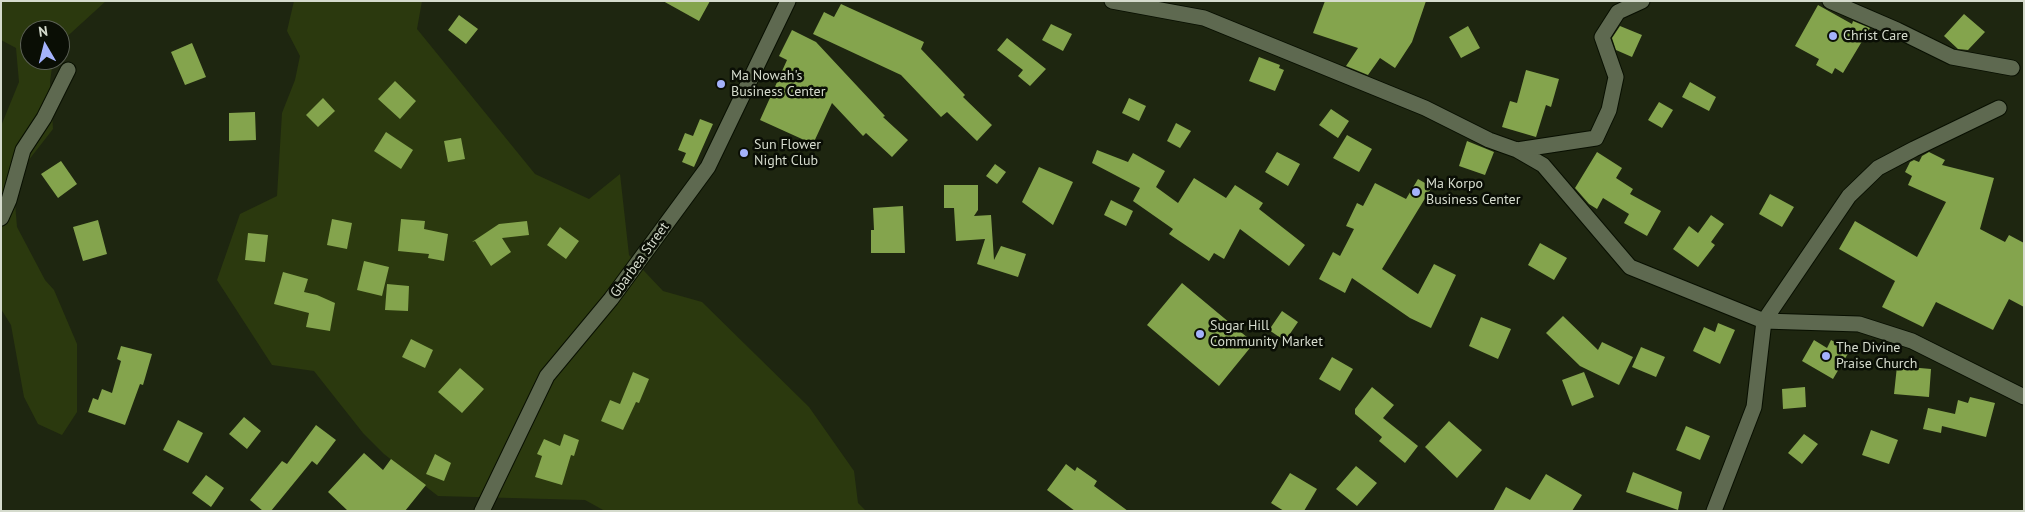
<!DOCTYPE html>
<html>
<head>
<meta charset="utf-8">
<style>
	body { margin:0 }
	#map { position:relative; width:2025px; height:512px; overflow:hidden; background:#1e2610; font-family:"PT Sans",sans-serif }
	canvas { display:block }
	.frame { position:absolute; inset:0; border:2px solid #d5dbcd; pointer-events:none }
	.north { position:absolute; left:20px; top:20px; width:50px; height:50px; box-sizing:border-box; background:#0a0e05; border:1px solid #5b6055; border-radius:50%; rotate:352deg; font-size:14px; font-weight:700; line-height:20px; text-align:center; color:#d5dbcd }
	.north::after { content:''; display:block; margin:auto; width:18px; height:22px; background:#a4b2fc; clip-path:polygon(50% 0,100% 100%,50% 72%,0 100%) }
</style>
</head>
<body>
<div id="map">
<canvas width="2025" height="512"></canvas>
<div class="frame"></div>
<div class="north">N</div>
</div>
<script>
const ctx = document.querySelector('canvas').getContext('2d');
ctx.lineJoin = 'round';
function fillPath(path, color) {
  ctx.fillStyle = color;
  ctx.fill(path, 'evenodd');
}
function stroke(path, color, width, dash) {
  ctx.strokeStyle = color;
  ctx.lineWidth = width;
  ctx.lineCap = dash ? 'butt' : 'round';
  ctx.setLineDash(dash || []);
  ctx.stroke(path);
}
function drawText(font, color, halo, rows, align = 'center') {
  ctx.font = font + ' "PT Sans",sans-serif';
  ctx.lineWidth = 5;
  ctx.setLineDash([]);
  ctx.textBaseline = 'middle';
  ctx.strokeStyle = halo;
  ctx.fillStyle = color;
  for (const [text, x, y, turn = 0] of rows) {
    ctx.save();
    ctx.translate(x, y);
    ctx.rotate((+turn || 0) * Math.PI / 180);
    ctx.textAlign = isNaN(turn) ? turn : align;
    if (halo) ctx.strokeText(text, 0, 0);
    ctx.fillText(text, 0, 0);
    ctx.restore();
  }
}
fillPath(new Path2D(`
	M1,1H106L60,43V30H30V60H53L50,82L53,129L28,161L15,203L17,227L45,280L54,290L77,344V412L62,435L38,424L24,397L11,325L1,309V126L19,82L16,48L1,40Z
	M294,1H422L417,29L535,174L589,199L620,174L629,255L663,291L702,302L809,407L854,471L858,503L866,511H605L585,500L438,496L384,454L363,433L314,371L272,365L217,280L240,214L277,196L282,113L295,80L300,56L287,31Z`), '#2b390e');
fillPath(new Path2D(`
	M663,1H710L699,21Z
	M1325,1H1426L1412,42L1395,68L1380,58L1368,75L1346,66L1358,48L1313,33Z
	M841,4L924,42L921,49L965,95L963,97L992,125L977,141L947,112L941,117L901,75L813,34L824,12L834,17Z
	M1818,5L1852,24L1853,21L1870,28L1843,73L1835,68L1832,74L1816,65L1819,59L1795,46Z
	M1964,14L1985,32L1968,50L1958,49L1944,36Z
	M459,15L478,29L466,44L448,30Z
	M1051,24L1072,34L1063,51L1042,40Z
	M1468,26L1480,48L1461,58L1449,37Z
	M1620,26L1642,35L1632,57L1616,50L1612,38Z
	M792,30L816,42L885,116L883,117L908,140L892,157L866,133L863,136L832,103L813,144L760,120L787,60L779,56Z
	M1007,38L1046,69L1030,86L1018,76L1023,70L997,50Z
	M192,43L206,77L185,85L171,52Z
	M1259,57L1280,65L1279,68L1284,70L1275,91L1249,81Z
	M1526,70L1559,79L1551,107L1546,105L1536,137L1502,127L1510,101L1517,103Z
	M395,81L416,101L400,119L378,99Z
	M1690,82L1716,97L1709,111L1682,97Z
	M323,98L335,111L318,127L306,115Z
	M1129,98L1146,106L1139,121L1122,113Z
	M1659,102L1673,110L1662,128L1648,120Z
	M1331,109L1349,121L1338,138L1319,125Z
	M255,112L256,140L229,141V113Z
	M700,119L713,124L694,167L682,162L686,153L678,150L685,133L693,136Z
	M1176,123L1191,131L1180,148L1167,141Z
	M386,132L413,150L401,169L374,151Z
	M1347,135L1372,149L1359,172L1333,158Z
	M461,138L465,159L448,162L444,141Z
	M1467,141L1494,152L1485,175L1459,166Z
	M1097,150L1128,162L1133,153L1165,171L1156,187L1178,203L1194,178L1226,198L1235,185L1263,203L1259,209L1305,245L1289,266L1240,229L1224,259L1214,253L1209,261L1169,234L1173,229L1133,201L1140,188L1092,163Z
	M1277,152L1300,164L1288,186L1265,172Z
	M1597,152L1622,168L1616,178L1633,189L1630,194L1661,211L1647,236L1624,223L1629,214L1603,198L1597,209L1589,204L1575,188Z
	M1929,152L1945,160L1942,165L1994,178L1980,229L2005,242L2009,235L2024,243V307L2009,299L1993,330L1936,302L1923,327L1882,307L1895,281L1839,249L1855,221L1917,257L1946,202L1908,185L1912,176L1905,172L1910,162L1914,160L1919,162L1922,156Z
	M61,161L77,184L58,198L41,174Z
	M995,164L1006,172L997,184L986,176Z
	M1039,167L1073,182L1053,225L1022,202Z
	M1418,179L1432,187L1382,269L1418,294L1434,264L1456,275L1431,328L1410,318L1352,278L1345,293L1319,279L1333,252L1340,256L1354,229L1346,226L1357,203L1363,206L1375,183L1406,199Z
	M944,185H978V210L974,216L991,215L994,260L1001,246L1026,254L1018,277L977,264L985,239L956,241L954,208H944Z
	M1770,194L1794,207L1782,227L1759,214Z
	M1111,200L1133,211L1126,226L1104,215Z
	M903,206L905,253H871V230H874L873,208Z
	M1711,215L1724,224L1711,242L1715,245L1698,267L1673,249L1689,226L1698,233Z
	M332,219L352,223L347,249L327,245Z
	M401,219L425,221L424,229L448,234L444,261L428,258L429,254L398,251Z
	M98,220L107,254L83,261L73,227Z
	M527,221L529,235L502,238L511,252L491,266L475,241L472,242L499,224Z
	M560,227L579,241L566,259L547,245Z
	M248,233L268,235L265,262L245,260Z
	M1540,243L1567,258L1554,280L1528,265Z
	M364,261L389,267L382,296L357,290Z
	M283,272L308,279L304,292L317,295L335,303L330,331L306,327L309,313L274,304Z
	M1182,283L1254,343L1219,386L1147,325Z
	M387,284L409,286L408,311L385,310Z
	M1282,311L1298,322L1285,341L1269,330Z
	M1563,316L1598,350L1602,342L1633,357L1619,385L1580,366L1546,333Z
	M1481,317L1511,329L1498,359L1469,346Z
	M1718,323L1735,330L1720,364L1693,351L1704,327L1715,332Z
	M411,339L433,350L425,368L402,357Z
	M1814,340L1827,348L1831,340L1850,350L1833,379L1802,361Z
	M121,346L152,354L143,385L140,384L125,425L88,412L93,398L98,400L102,389L112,393L121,361L117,359Z
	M1641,347L1665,357L1656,377L1632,367Z
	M1332,357L1353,369L1340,391L1319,379Z
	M1897,366L1931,369L1929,397L1894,394Z
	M460,368L484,389L462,413L438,392Z
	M633,372L649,379L639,403L636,402L623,430L601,421L610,400L620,404Z
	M1584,372L1594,397L1572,406L1562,380Z
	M1372,387L1394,405L1383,418L1418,446L1405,463L1379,441L1382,437L1355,414V409Z
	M1805,387L1806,407L1783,409L1782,389Z
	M1970,397L1995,403L1986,437L1942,426L1941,433L1923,429L1928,408L1955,414L1958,400L1968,403Z
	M244,417L261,431L247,449L229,434Z
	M178,420L203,433L188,463L163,450Z
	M1449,421L1482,450L1457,478L1425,447Z
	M316,425L336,440L317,465L312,461L271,511H263L250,500L282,461L287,464Z
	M1686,426L1710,436L1700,460L1676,450Z
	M1871,430L1898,440L1889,464L1862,455Z
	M564,434L579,440L574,456L571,455L562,485L535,477L542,456L537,454L544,439L560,446Z
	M1804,434L1818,444L1802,464L1788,453Z
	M364,453L383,470L391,459L426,485L405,511H348L328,492Z
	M435,454L451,463L444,481L426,474Z
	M1066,464L1075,471L1077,467L1097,481L1094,486L1128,511H1075L1047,490Z
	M1356,466L1377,483L1357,506L1336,489Z
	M1633,472L1682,492L1678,510L1626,492Z
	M1290,473L1317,489L1304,511H1284L1271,503Z
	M1546,474L1582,495L1572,511H1493L1506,487L1530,500Z
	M206,475L224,488L211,507L192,493Z`), '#84a44d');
const minor = new Path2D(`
	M1112,1L1204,18L1425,108L1489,140L1517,150L1543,165L1630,267L1764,321L1859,324L1912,341L2024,397
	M1830,1L1897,30L1952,57L2012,68
	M1517,150L1596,138L1609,110L1616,77L1602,37L1618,12L1642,1
	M1,218L9,200L23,150L44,118L68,70
	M482,511L547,376L611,299L708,167L788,1
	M1714,511L1754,407L1764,321L1849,196L1878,168L1914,149L1999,108`);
stroke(minor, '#080f00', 17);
stroke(minor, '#5e6950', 15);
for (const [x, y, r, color] of [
	[1833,36,5,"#a4b2fc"],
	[721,84,5,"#a4b2fc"],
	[744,153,5,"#a4b2fc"],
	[1416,192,5,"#a4b2fc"],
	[1200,334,5,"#a4b2fc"],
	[1826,356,5,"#a4b2fc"]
]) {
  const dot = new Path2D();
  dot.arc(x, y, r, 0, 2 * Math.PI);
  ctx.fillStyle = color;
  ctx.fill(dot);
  stroke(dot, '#0a0e05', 2);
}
drawText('14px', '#d5dbcd', '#0a0e05', [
	["Christ Care",1843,36],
	["Ma Nowah's",731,76],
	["Business Center",731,92],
	["Sun Flower",754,145],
	["Night Club",754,161],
	["Ma Korpo",1426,184],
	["Business Center",1426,200],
	["Sugar Hill",1210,326],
	["Community Market",1210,342],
	["The Divine",1836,348],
	["Praise Church",1836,364]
], 'left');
drawText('14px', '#d5dbcd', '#0a0e05', [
	["Gbarbea Street",640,260,-54]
]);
</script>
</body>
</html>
